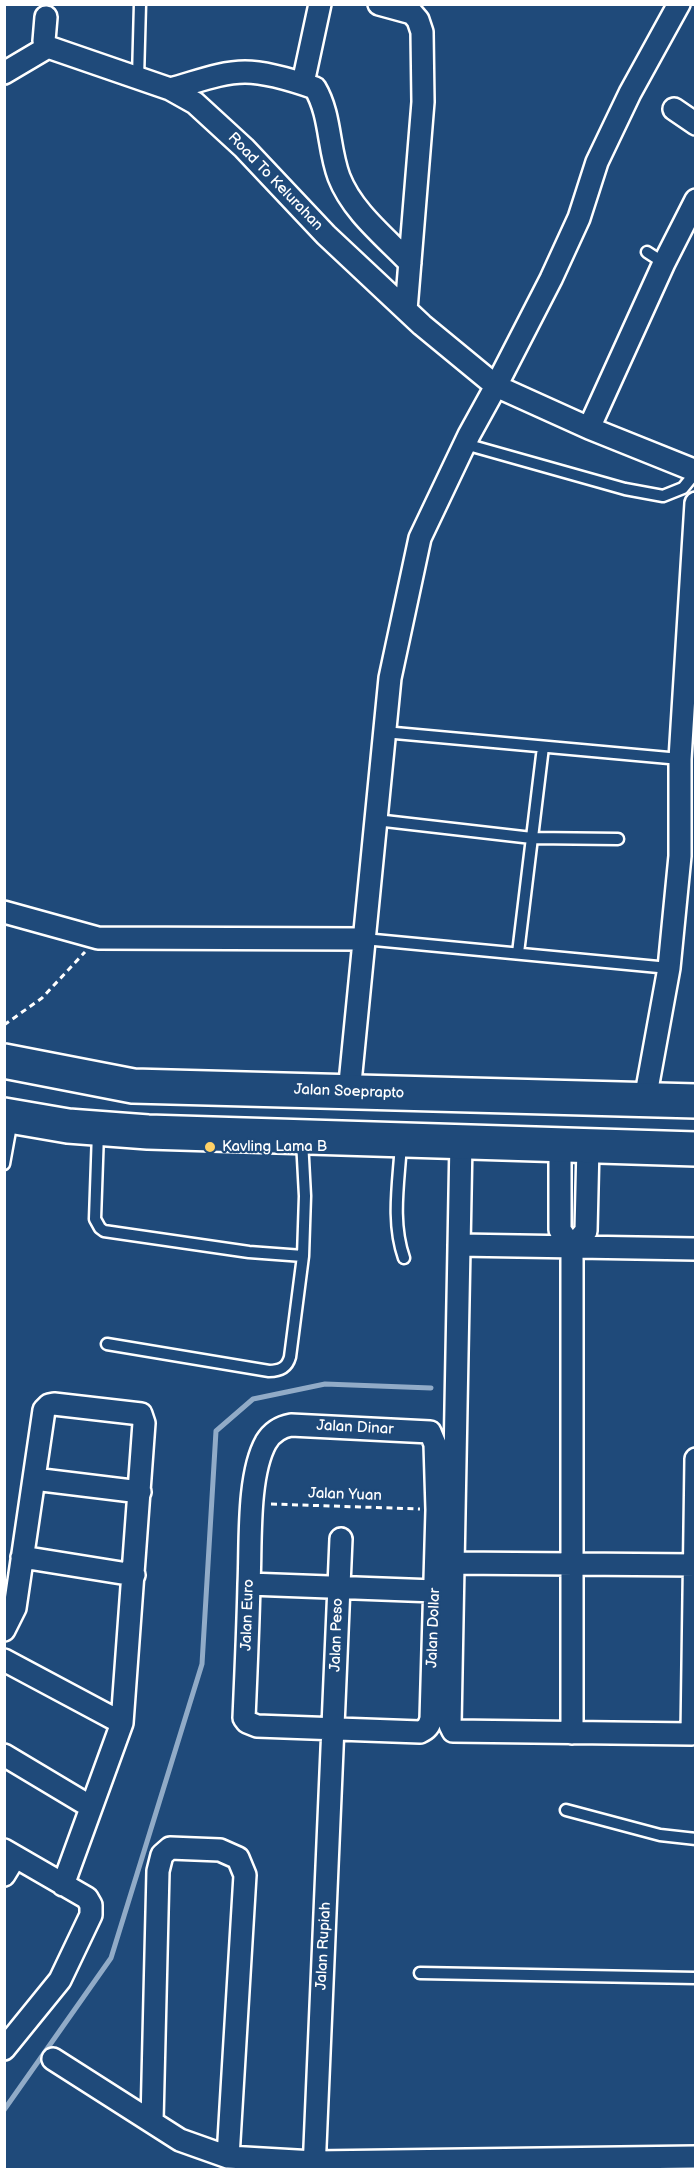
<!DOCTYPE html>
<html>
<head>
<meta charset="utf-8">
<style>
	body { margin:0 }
	#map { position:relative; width:700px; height:2174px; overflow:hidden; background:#1f4a7a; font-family:"Balsamiq Sans",sans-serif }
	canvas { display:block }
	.frame { position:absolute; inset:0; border:6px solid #fff; pointer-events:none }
</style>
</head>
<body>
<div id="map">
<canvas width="700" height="2174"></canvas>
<div class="frame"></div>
</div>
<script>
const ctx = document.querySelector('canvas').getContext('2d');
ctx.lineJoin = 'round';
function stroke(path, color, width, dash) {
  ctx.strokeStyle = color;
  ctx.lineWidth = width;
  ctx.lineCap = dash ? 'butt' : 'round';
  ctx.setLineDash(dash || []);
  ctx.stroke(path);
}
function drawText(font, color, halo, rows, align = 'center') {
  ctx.font = font + ' "Balsamiq Sans",sans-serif';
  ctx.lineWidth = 4.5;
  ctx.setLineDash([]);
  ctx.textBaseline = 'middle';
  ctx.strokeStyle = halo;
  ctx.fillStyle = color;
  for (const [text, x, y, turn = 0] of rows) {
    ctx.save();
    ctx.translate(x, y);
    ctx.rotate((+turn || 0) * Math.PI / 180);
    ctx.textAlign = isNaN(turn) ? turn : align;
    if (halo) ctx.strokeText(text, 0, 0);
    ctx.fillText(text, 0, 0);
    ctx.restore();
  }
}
stroke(new Path2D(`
	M4,2110L111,1958L202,1664L216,1431L253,1399L325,1384L431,1388`), '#91abc7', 5);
const service = new Path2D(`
	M138,78L140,4
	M647,252L664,263
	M465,444L625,489L663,496L683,488L696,472
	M384,732L680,759
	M376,820L532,838L618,839
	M364,939L669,968
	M518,953L543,747
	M98,1132L95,1219L100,1228L104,1231L249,1252L303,1256L305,1196L302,1140
	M401,1143C399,1181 391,1221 404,1258
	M4,1164L12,1120
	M107,1344L269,1371C280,1371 287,1368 290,1357L303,1256
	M566,1810L660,1835L696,1839
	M420,1973L696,1978`);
const minor = new Path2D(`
	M379,4L412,13L418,20L422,32L423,102L406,310
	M46,17L44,41L48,47L170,89L195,103L244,148L326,235L422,325L496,386L589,428L696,471
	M4,73L48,47
	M303,83L320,4
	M170,89C194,83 220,72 245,72C265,72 295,81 315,88C331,115 328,148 339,177C352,211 385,237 410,263
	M674,109L696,124
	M589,428L664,263L696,200
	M4,912L98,938L364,939
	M349,1093L390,678L420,538L469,435L496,386L551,279L579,218L597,162L630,93L679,4
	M645,1100L669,968L680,856V759L696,503
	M461,1141L450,1725L453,1731L692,1734L696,1459
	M560,1145V1230L572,1247V1733
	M459,1245L696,1249
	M572,1247L586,1231L588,1146
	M291,1425L430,1432L435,1444L437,1510L431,1719C429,1726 427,1729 420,1732L257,1726L247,1722L244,1718C246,1673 248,1628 249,1584C251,1545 247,1476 266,1442C272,1432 280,1427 291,1425Z
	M34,1479L140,1492
	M22,1557L134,1575
	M453,1563L696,1565
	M249,1584L435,1591
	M4,1630L15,1608L44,1410L49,1405L54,1404L141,1414L144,1423L122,1723L63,1885
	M4,1660L122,1723
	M4,1755L91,1807
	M4,1850L87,1898L91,1905V1915L60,1980L4,2049
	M4,1875L15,1857
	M53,2059L180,2140L228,2157L314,2162L696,2157
	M152,2121L158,1871L162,1855L170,1848L220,1850L238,1858L245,1875L228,2157
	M314,2170L341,1539`);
const trunk = new Path2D(`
	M4,1061L133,1086L696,1101
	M4,1115L68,1126L148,1132L696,1149`);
stroke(service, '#fff', 15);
stroke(minor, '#fff', 26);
stroke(trunk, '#fff', 38);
stroke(new Path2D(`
	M4,1025L42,998L85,952
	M271,1504L420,1509`), '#fff', 3, [6, 4.5]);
stroke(service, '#1f4a7a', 10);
stroke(minor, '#1f4a7a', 21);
stroke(trunk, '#1f4a7a', 33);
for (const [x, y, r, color] of [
	[210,1147,6,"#ffd166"]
]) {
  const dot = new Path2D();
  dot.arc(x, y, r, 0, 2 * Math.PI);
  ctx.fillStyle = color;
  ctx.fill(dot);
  stroke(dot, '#1f4a7a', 2);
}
drawText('15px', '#fff', '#1f4a7a', [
	["Road To Kelurahan",275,182,46],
	["Jalan Soeprapto",349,1092,2],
	["Jalan Dinar",355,1428,3],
	["Jalan Yuan",345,1495,2],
	["Jalan Euro",248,1615,-88],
	["Jalan Dollar",434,1628,-88],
	["Jalan Peso",337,1635,-88],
	["Jalan Rupiah",324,1946,-87]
]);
drawText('15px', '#fff', '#1f4a7a', [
	["Kavling Lama B",222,1147]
], 'left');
</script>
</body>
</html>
